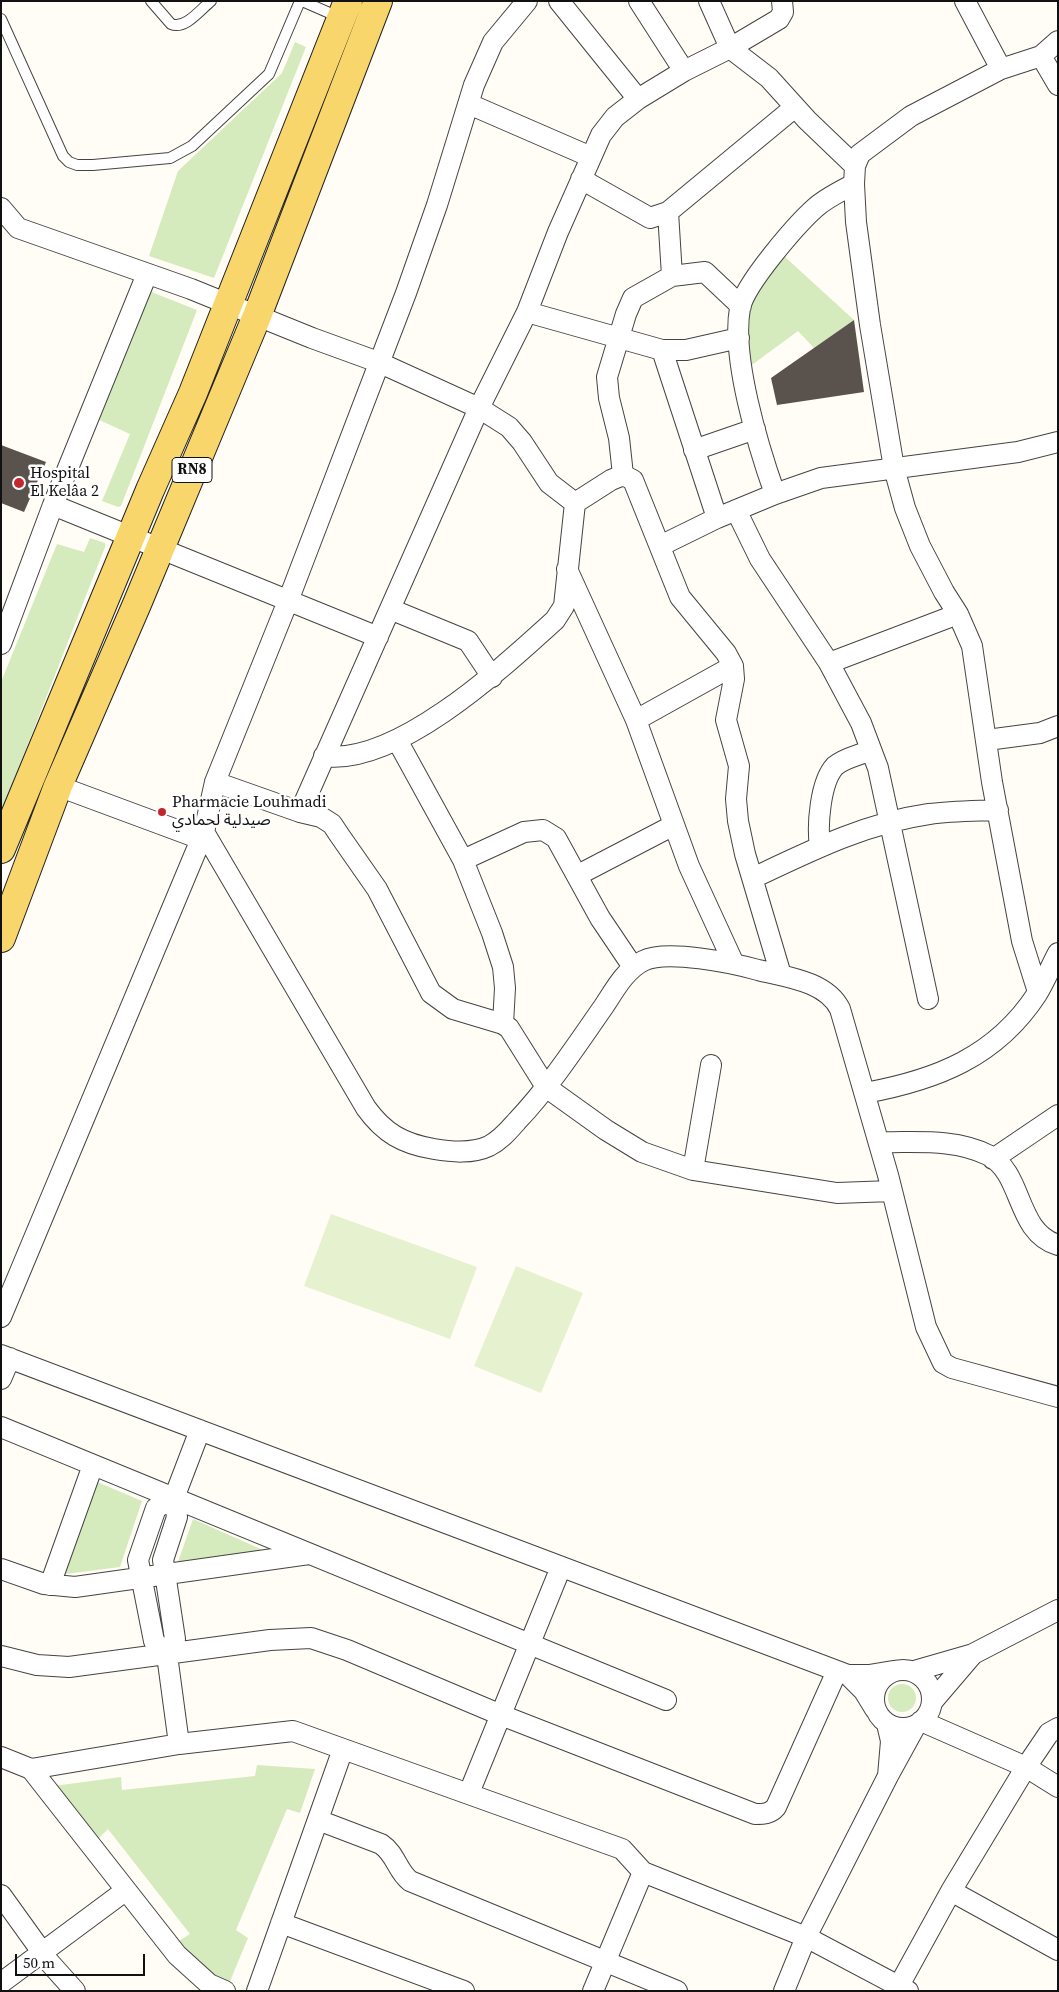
<!DOCTYPE html>
<html>
<head>
<meta charset="utf-8">
<style>
	body { margin:0 }
	#map { position:relative; width:1059px; height:1992px; overflow:hidden; background:#fffdf5; font-family:"Source Serif 4",serif }
	canvas { display:block }
	.frame { position:absolute; inset:0; border:2px solid #111; pointer-events:none }
	.scale { position:absolute; left:15px; top:1954px; width:130px; height:22px; box-sizing:border-box; border:2px solid #111; border-top:0; padding-left:6px; font-size:15px; line-height:18px; white-space:nowrap; color:#111; -webkit-text-stroke:4px #fff; paint-order:stroke }
</style>
</head>
<body>
<div id="map">
<canvas width="1059" height="1992"></canvas>
<div class="frame"></div>
<div class="scale">50 m</div>
</div>
<script>
const ctx = document.querySelector('canvas').getContext('2d');
ctx.lineJoin = 'round';
function fillPath(path, color) {
  ctx.fillStyle = color;
  ctx.fill(path, 'evenodd');
}
function stroke(path, color, width, dash) {
  ctx.strokeStyle = color;
  ctx.lineWidth = width;
  ctx.lineCap = dash ? 'butt' : 'round';
  ctx.setLineDash(dash || []);
  ctx.stroke(path);
}
function drawText(font, color, halo, rows, align = 'center') {
  ctx.font = font + ' "Source Serif 4","Noto Sans Arabic",serif';
  ctx.lineWidth = 5;
  ctx.setLineDash([]);
  ctx.textBaseline = 'middle';
  ctx.strokeStyle = halo;
  ctx.fillStyle = color;
  for (const [text, x, y, turn = 0] of rows) {
    ctx.save();
    ctx.translate(x, y);
    ctx.rotate((+turn || 0) * Math.PI / 180);
    ctx.textAlign = isNaN(turn) ? turn : align;
    if (halo) ctx.strokeText(text, 0, 0);
    ctx.fillText(text, 0, 0);
    ctx.restore();
  }
}
fillPath(new Path2D(`
	M295,42L306,47L214,278L149,256L178,171L282,73Z
	M784,256L854,320L814,348L798,331L749,367L745,323L752,301Z
	M149,291L197,310L121,506L118,507L102,501L130,434L97,419Z
	M90,538L105,543V547L1,813V682L57,544L84,552Z
	M95,1481L142,1501L120,1567L58,1575Z
	M193,1519L263,1550L178,1562Z
	M888 1698a14 14 0 1 1 28 0a14 14 0 1 1-28 0Z
	M257,1765L315,1769L300,1813L287,1809L236,1930L248,1938L228,1986L206,1975L179,1941L190,1934L108,1829L99,1838L54,1786L121,1777L122,1790L255,1776Z`), '#d5ebbd');
fillPath(new Path2D(`
	M331,1214L477,1267L450,1339L304,1286Z
	M516,1266L583,1293L541,1393L474,1366Z`), '#e6f2cf');
fillPath(new Path2D(`
	M854,320L864,392L777,405L771,378Z
	M1,445L46,462L24,512L1,503Z`), '#5a524d');
const lane = new Path2D(`
	M151,1L171,24C185,30 200,10 211,1
	M302,1L341,18
	M1,19L63,156L69,162L77,165H93L170,158L192,146L269,74L300,1`);
const street = new Path2D(`
	M559,1L638,99
	M639,1L684,71
	M709,1L730,48L779,19L783,12L782,1
	M965,1L1001,69
	M1041,56L1058,85
	M469,104L591,157
	M581,179L650,218L668,212L795,107
	M1,208L18,228L191,289L312,338L378,362L479,408L509,427L522,442L549,483L575,503L611,480L623,475L633,480L680,597L726,653L733,666L734,679L726,720L739,766L736,799L738,821L745,854L781,975
	M668,212L672,276
	M527,312L662,350H686L739,338
	M662,350L717,518
	M694,450L755,429
	M623,475L619,438L609,398L607,377L626,314L633,298L672,276L705,272L741,306
	M775,494C758,446 731,357 740,308C745,284 796,225 815,208C826,198 841,191 854,184
	M53,505L378,637
	M736,510L760,559L829,663L861,723L878,768L928,999
	M660,546L717,518L775,494L821,478L1018,452L1058,442
	M567,569L636,720L689,866L734,964
	M390,609L468,641L492,677
	M1,644L53,505L147,274
	M829,663L958,614
	M636,720L733,666
	M397,740L463,860L492,933L503,967L505,988L503,1024
	M987,740L1040,733L1058,726
	M324,756C397,766 503,667 555,620L564,606L575,503
	M215,782L300,812L479,408L527,312L558,232L601,135L615,117L638,99L684,71L730,48L769,78L807,120L855,166
	M58,786L201,839
	M300,812L321,817L332,824L340,836L377,889L431,993L453,1009L503,1024L509,1028L546,1087L606,1130L642,1152L693,1170L837,1193L892,1191
	M204,832L366,1108C384,1133 403,1144 434,1149C452,1152 472,1154 489,1146C501,1140 509,1130 517,1121C550,1086 576,1046 604,1006C614,991 625,970 643,961C666,949 733,963 758,970C786,977 826,981 840,1009L888,1175L926,1327L943,1363L952,1368L1058,1397
	M820,846C817,826 820,782 835,766C844,758 860,755 871,750
	M463,860L524,832L543,830L556,838L600,918L633,967
	M578,875L674,825
	M753,878C810,851 866,823 929,814C951,811 975,811 998,810
	M1038,992L1022,941L992,782L972,646L958,614L944,592L920,546L905,508L894,468L870,325L856,222L854,184L855,166L860,154L911,116L1001,69L1041,56L1058,41
	M865,1093C936,1080 996,1057 1037,994C1045,981 1051,966 1058,953
	M879,1142C915,1143 954,1138 988,1155C1024,1173 1015,1232 1058,1245
	M993,1159L1058,1115
	M693,1170L711,1065
	M1,1317L204,832L215,782L288,601L406,293L437,205L474,85L493,42L527,1
	M1,1355L848,1675
	M1,1379L10,1358
	M1,1427L666,1700
	M174,1498L156,1508L138,1560L154,1641L167,1655L179,1744
	M1,1569L44,1584L75,1587L309,1554
	M50,1585L93,1465
	M167,1655L175,1639L163,1560L177,1517L174,1498L200,1430
	M1,1656L37,1665L69,1667L270,1640L311,1638L347,1650L501,1715L755,1814C764,1814 770,1814 776,1807L837,1671
	M874 1699a29 29 0 1 1 58 0a29 29 0 1 1-58 0Z
	M914,1671L973,1654L1058,1610
	M932,1702L973,1654
	M875,1709L864,1691L848,1675H869L893,1671
	M921,1721L1026,1767L1058,1787
	M887,1724L891,1741L888,1776L916,1725
	M1,1757L31,1769L179,1744L293,1731L622,1849L643,1872L806,1937L908,1991
	M31,1769L177,1955L209,1984L225,1991
	M469,1793L561,1567
	M318,1820L381,1844C396,1854 397,1871 410,1881L677,1991
	M951,1891L1058,1950
	M1,1895L42,1952
	M281,1923L464,1991
	M41,1953L75,1991
	M1,1983L125,1891
	M257,1991L343,1749
	M593,1991L643,1872
	M784,1991L806,1937L888,1776
	M896,1991L951,1891L1026,1767L1049,1733L1058,1728`);
const primary = new Path2D(`
	M1,849L150,490L193,393L348,1
	M1,938L58,786L137,604L257,316L378,1`);
stroke(lane, '#444', 12);
stroke(street, '#444', 22);
stroke(primary, '#222', 30);
stroke(lane, '#fff', 10);
stroke(street, '#fff', 20);
stroke(primary, '#f9d66b', 28);
for (const [x, y, r, color] of [
	[19,483,6,"#c4262e"],
	[162,812,5,"#c4262e"]
]) {
  const dot = new Path2D();
  dot.arc(x, y, r, 0, 2 * Math.PI);
  ctx.fillStyle = color;
  ctx.fill(dot);
  stroke(dot, '#fff', 2);
}
for (const [x, y, w] of [
	[192,470,40]
]) {
  const box = new Path2D();
  box.roundRect(x - w / 2, y - 12.5, w, 25, 4);
  ctx.fillStyle = '#fff';
  ctx.fill(box);
  stroke(box, '#111', 1);
}
drawText('bold 15px', '#111', null, [
	["RN8",192,470]
]);
drawText('16px', '#111', '#fff', [
	["Hospital",30,474],
	["El Kelâa 2",30,492],
	["Pharmacie Louhmadi",172,803],
	["صيدلية لحمادي",172,821]
], 'left');
</script>
</body>
</html>
